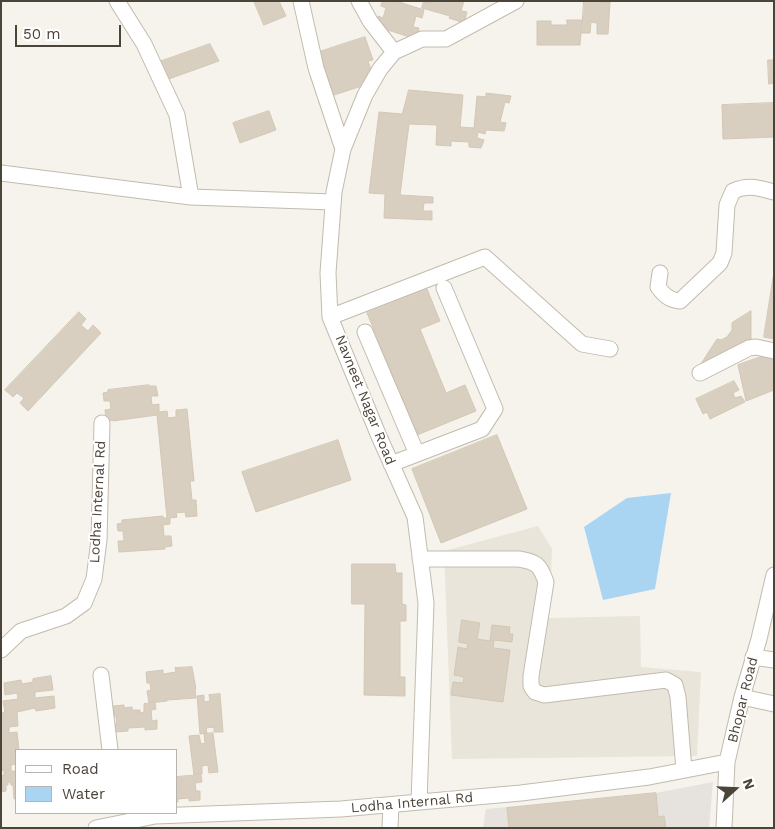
<!DOCTYPE html>
<html>
<head>
<meta charset="utf-8">
<style>
	body { margin:0 }
	#map { position:relative; width:775px; height:829px; overflow:hidden; background:#f6f3ec; font-family:"Work Sans",sans-serif }
	canvas { display:block }
	.frame { position:absolute; inset:0; border:2px solid #4b4439; pointer-events:none }
	.legend { position:absolute; left:15px; top:749px; width:162px; height:65px; box-sizing:border-box; background:#fff; border:1px solid #b7b4b0; margin:0; padding:6px 9px; list-style:none; font-size:15px; color:#4b4439 }
	.legend li { display:flex; align-items:center; gap:10px; height:25px }
	.legend b { width:25px; border:1px solid #b7b4b0 }
	.north { position:absolute; left:710px; top:764px; width:50px; height:50px; -webkit-text-stroke:4px #fff; paint-order:stroke; rotate:70deg; font-size:14px; font-weight:700; line-height:20px; text-align:center; color:#4b4439 }
	.north::after { content:''; display:block; margin:auto; width:18px; height:22px; background:#4b4439; clip-path:polygon(50% 0,100% 100%,50% 72%,0 100%) }
	.scale { position:absolute; left:15px; top:25px; width:106px; height:22px; box-sizing:border-box; border:2px solid #4b4439; border-top:0; padding-left:6px; font-size:15px; line-height:18px; white-space:nowrap; color:#4b4439; -webkit-text-stroke:4px #fff; paint-order:stroke }
</style>
</head>
<body>
<div id="map">
<canvas width="775" height="829"></canvas>
<div class="frame"></div>
<ul class="legend">
<li><b style="height:6px;background:#fff"></b>Road</li>
<li><b style="height:14px;background:#a9d4f2"></b>Water</li>
</ul>
<div class="north">N</div>
<div class="scale">50 m</div>
</div>
<script>
const ctx = document.querySelector('canvas').getContext('2d');
ctx.lineJoin = 'round';
function fillPath(path, color) {
  ctx.fillStyle = color;
  ctx.fill(path, 'evenodd');
}
function stroke(path, color, width, dash) {
  ctx.strokeStyle = color;
  ctx.lineWidth = width;
  ctx.lineCap = dash ? 'butt' : 'round';
  ctx.setLineDash(dash || []);
  ctx.stroke(path);
}
function drawText(font, color, halo, rows, align = 'center') {
  ctx.font = font + ' "Work Sans",sans-serif';
  ctx.lineWidth = 4;
  ctx.setLineDash([]);
  ctx.textBaseline = 'middle';
  ctx.strokeStyle = halo;
  ctx.fillStyle = color;
  for (const [text, x, y, turn = 0] of rows) {
    ctx.save();
    ctx.translate(x, y);
    ctx.rotate((+turn || 0) * Math.PI / 180);
    ctx.textAlign = isNaN(turn) ? turn : align;
    if (halo) ctx.strokeText(text, 0, 0);
    ctx.fillText(text, 0, 0);
    ctx.restore();
  }
}
fillPath(new Path2D(`
	M538,526L552,549L549,618L640,616L641,667L701,672L697,756L452,759L444,551Z`), '#eae5da');
fillPath(new Path2D(`
	M713,782L709,828H483L486,809L656,793Z`), '#e6e2dd');
fillPath(new Path2D(`
	M671,493L655,589L603,600L584,527L627,498Z`), '#a9d4f2');
const building = new Path2D(`
	M254,1H279L286,16L264,25Z
	M383,1H396L424,10L422,18L416,16L413,27L419,28L416,39L375,26L378,16L383,18L386,8L381,6Z
	M424,1L431,3V1H464L461,11L467,12L464,23L449,18L450,16L422,8Z
	M584,1L610,2L608,34H597V23L591,22L590,33H582Z
	M567,20H582L580,45H537V21H551V25H567Z
	M365,37L373,60L368,61L371,70L367,72L371,83L331,96L316,53Z
	M210,44L219,61L166,80L159,62Z
	M768,60H774V83L769,84Z
	M409,90L463,95L460,127L474,128L477,96L486,97V93L511,96L509,103L505,102L500,122L506,123L504,131L486,130L485,134L478,132L477,138L484,140L481,148L469,147V142L451,141V146L436,145L437,125L409,124L400,195L433,197V203H424L423,211H432V220L384,218L385,194L369,193L379,112L402,114Z
	M774,103V137L723,139L722,105Z
	M269,111L276,130L240,143L233,123Z
	M774,272V339L764,337Z
	M427,289L440,321L420,329L446,393L465,385L476,411L417,435L367,313Z
	M751,311V339L699,367L717,339L721,340L727,337L732,330V323Z
	M79,312L86,319L81,325L88,331L93,325L101,333L28,411L20,403L24,398L17,393L13,397L5,390Z
	M763,356L774,358V390L746,401L738,365Z
	M734,381L739,390L733,393L735,398L741,396L745,402L710,419L707,412L703,414L696,399Z
	M149,385L150,386H156L158,396H151L152,405L159,404V412L167,411L168,418L176,417V410L187,409L194,481H190L192,500H196L197,516L186,517L185,512L176,513L177,517L170,518V524L163,525L164,536H171L172,546L165,547V549L119,552L118,541H124L123,531H118L117,524L122,523V520L163,516V518H167L157,415L113,421V420L106,421L105,410L111,409L110,401H104L103,393L108,392V390Z
	M497,435L527,509L441,543L412,469Z
	M338,440L351,480L256,512L242,472Z
	M352,564H395L396,573H402V604L406,605V621H400V677H405V696L364,695L365,604H352Z
	M462,620L480,623L477,639L490,641L492,625L510,627L509,634H513L512,642L494,640L493,648L510,650L503,702L451,695L453,682L463,683L464,677L454,675L458,647L467,649L468,644L459,642Z
	M192,667L196,689H195L196,698L167,700V701L149,703L147,691L151,690L150,683H147L146,672L163,670V674L176,672L175,668Z
	M51,676L53,690L35,692V698L54,696L55,708L36,711L35,708L17,712L18,726L9,727V733L17,732L19,750H16V764L11,765V771H16V799H14L13,785H11L10,782H8V785H6V791L1,792V776L4,775V770L1,771V713L5,712L3,701L18,699L17,693L5,695L4,683L21,680L22,684L33,682V679Z
	M220,694L223,732H214V727L206,728L207,733L200,734L197,696L204,695V702L210,701L209,695Z
	M155,703L156,709L151,710L152,721L157,720V729L145,730V727L128,728V731L115,732L114,724H117L116,716H114L113,706L124,705V708L132,707V710H140V713L144,712V704Z
	M213,733L218,772L209,773L208,765L202,766V774L194,775L189,736L199,735L201,744L205,743L204,734Z
	M201,775L202,782L195,783L196,791H200V800L189,801V798L178,799V802H176V777Z
	M656,793L658,817L664,816L666,828H509L507,808Z`);
fillPath(building, '#d8cfc1');
stroke(building, '#d3c7b4', 1);
const minor = new Path2D(`
	M117,1L144,44L177,115L191,197
	M301,1L316,68L343,149L334,192L328,273L330,317L378,434L415,517L426,603L419,802
	M359,1L370,21L394,52
	M343,149L365,95L380,69L394,52L422,39H446L516,1
	M1,173L191,197L333,202
	M660,273L658,287C664,295 669,300 680,301L720,263L724,253L727,205L733,191C749,184 758,188 774,192
	M330,317L485,257L582,344L610,349
	M365,332L417,454
	M700,373L749,348L756,347L774,351
	M391,464L482,429L495,409L444,288
	M420,559H519C537,562 540,565 546,582L531,676V686L535,692L544,695L666,680L675,685L678,697L684,770
	M1,650L21,631L66,616L84,603L94,579L99,540L102,423
	M753,657L774,660
	M101,675L110,750
	M742,697L774,704
	M96,828L155,816L341,809L521,793L649,777L727,762
	M390,828L391,805
	M724,828L727,762L742,697L759,639L774,575`);
stroke(minor, '#c2bbae', 17);
stroke(minor, '#fff', 15);
drawText('14px', '#4b4439', '#fff', [
	["Navneet Nagar Road",365,400,68],
	["Lodha Internal Rd",98,502,-87],
	["Bhopar Road",743,700,-76],
	["Lodha Internal Rd",412,803,-5]
]);
</script>
</body>
</html>
